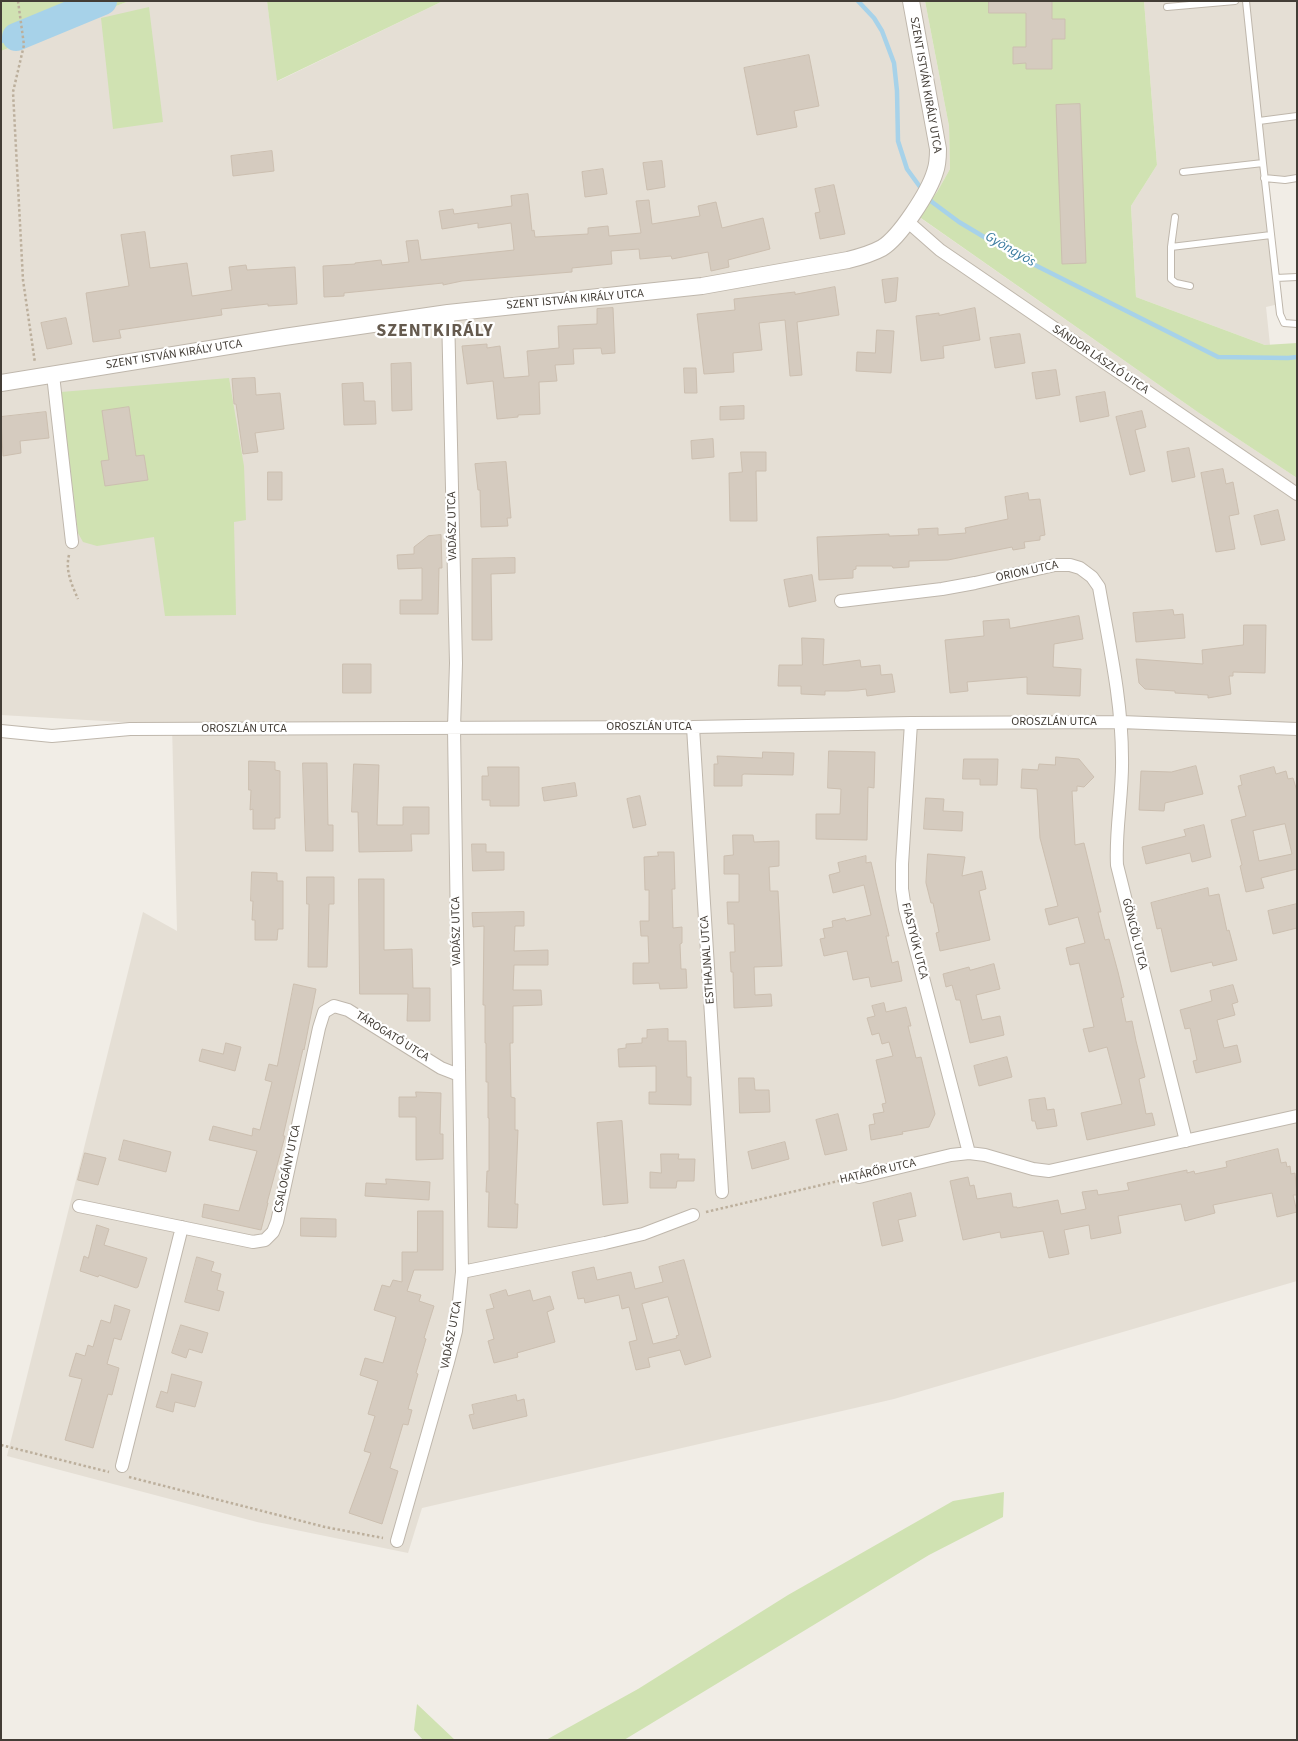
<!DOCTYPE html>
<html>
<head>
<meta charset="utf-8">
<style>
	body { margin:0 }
	#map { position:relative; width:1298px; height:1741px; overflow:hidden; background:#f1ede6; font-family:"Source Sans 3",sans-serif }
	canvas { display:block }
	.frame { position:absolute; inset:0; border:2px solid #433d36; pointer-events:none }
</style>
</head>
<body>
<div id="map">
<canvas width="1298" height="1741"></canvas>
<div class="frame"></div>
</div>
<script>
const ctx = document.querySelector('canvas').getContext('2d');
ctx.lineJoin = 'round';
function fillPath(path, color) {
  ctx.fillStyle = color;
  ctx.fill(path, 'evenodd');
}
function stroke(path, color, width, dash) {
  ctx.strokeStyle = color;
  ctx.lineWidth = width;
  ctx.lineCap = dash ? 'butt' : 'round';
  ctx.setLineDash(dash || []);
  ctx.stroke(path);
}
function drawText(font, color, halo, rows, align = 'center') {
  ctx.font = font + ' "Source Sans 3",sans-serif';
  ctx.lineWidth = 4.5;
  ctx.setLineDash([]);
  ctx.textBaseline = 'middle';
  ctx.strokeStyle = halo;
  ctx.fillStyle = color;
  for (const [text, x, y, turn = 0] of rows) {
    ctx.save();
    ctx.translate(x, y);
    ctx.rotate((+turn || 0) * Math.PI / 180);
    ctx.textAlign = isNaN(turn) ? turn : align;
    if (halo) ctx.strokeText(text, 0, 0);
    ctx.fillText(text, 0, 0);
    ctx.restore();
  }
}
fillPath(new Path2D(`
	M129,1H267L278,81L443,1H925L949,126L950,169L937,192L919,217L1199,413L1297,478V1281L894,1399L422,1508L408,1553L257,1522L7,1456L143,912L177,931L172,725L1,715V51Z
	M1144,1H1297V178H1265L1279,304L1266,307L1270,345H1265L1136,297L1131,206L1157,165Z`), '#e5dfd5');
fillPath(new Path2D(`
	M1,1H129L1,51Z
	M267,1H443L277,81Z
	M925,1H1144L1157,165L1131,206L1136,297L1265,345L1297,343V478L1199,413L918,216L937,192L950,169L949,126Z
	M149,7L163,122L113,129L101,18Z
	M229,378L244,466L246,520L234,522L236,615L165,616L154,537L97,546L83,542L78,533L61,392Z
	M1004,1492L1003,1517L929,1555L624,1740H546L638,1689L788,1595L953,1501Z
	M417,1704L455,1740H423L414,1730Z`), '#d0e2b2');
stroke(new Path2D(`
	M858,1L874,18L882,31L894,63L897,91L898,141L907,169L923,191
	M1,41L16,37
	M928,197L932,202L959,222L1011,253L1218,357L1288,358L1297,357`), '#a7d2e9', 4.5);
stroke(new Path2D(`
	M16,37L103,1`), '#a7d2e9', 28);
const building = new Path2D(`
	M989,1H1052V19H1065V39H1052V69H1026V63L1013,64V47H1026V13H989Z
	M809,55L819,106L794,111L797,127L757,135L744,68Z
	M1080,104L1086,263L1062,264L1056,105Z
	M272,151L274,171L233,176L231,156Z
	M662,161L665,187L647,190L643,163Z
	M603,169L607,194L585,197L582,172Z
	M834,185L845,234L820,239L815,213L820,212L815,189Z
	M528,194L532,231L534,230L535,237L588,234V228L608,226L609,236L641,233L636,201L649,200L652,224L700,216L698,206L716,202L722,228L763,218L770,249L728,260L729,267L711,271L708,252L672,259L671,256L640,259L639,249L611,251L612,264L572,268V272L462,281L443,285V283L404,287L344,293V296L324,297L323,266L355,264V263L381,260L382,265L409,262L406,241L418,240L421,260L514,250L511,223L478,228V223L442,229L439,211L453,209L454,214L512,206L511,196Z
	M145,232L150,268L187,263L192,296L232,290L229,267L246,265L247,270L295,267L297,304L268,306V304L221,309L222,315L119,330L121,338L93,342L86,293L129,286L121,235Z
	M898,278L896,301L885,303L882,280Z
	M835,287L839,315L797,322L802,375L790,376L785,320L759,323L762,350L733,353L734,372L704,374L697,314L735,310L734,299L795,292V294Z
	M613,308L615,353L602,354L601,348L573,349L574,364L555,365L557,381L539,382L540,414L518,415V417L497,419L493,381L467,384L462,346L487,344V348L500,346L504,378L529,376L527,351L559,348L558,326L597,324V309Z
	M975,308L980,340L943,346L944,358L921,361L916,316L939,313V315Z
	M66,318L72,344L47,349L41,323Z
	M877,330L894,331L891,373L856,371L857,352L875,353Z
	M1020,334L1025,363L995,368L990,338Z
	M411,363L412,410L392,411L391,364Z
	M684,368H696L697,393H685Z
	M1056,370L1060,395L1036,399L1032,373Z
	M255,378L256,395L280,393L284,429L255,433L258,452L243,454L236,404H234L232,379Z
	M363,383L364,401H375L376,424L344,425L342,384Z
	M1105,392L1109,416L1080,422L1076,397Z
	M744,406V419L720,420V407Z
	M129,407L136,456L144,455L148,480L105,486L101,461L109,460L102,411Z
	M1142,411L1146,427L1135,430L1145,471L1130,475L1116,417Z
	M46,412L49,438L20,441L21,453L3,456L1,417Z
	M713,439L714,457L692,459L691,441Z
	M1189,448L1195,477L1172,482L1167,452Z
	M741,452H766V471H756L757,521H730L729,473L742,472Z
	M506,462L511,518H507L508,526L481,527L480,490H478L475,464Z
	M1223,469L1226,484L1233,482L1239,514L1229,516L1235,549L1216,552L1201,473Z
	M268,472H282V500H268Z
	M1028,493L1029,500L1040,499L1045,535L1040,536V540L1024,542L1025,548L1013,550L1012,547L948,560L909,561V567L893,568L892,566H856V569L853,570V578L819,580L817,537L889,534V536L919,535L918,529L938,528V535L966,533L965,528L1008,519L1005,497Z
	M1278,510L1285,540L1261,545L1254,516Z
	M441,535L442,568H439L438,614H400V600H422V568L398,569L397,555L414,554V547L428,536Z
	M515,558V573L491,574L492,640H472V559Z
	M812,575L816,601L789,607L784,580Z
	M1173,610L1174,615L1183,614L1185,638L1136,642L1133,613Z
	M1079,616L1083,639L1054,644L1053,667L1081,669L1080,696L1027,694V677L967,682L968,691L950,693L945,640L984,636L983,621L1009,619L1010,628Z
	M1244,625H1266L1265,673L1233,672V676H1229L1231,694L1208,698V695L1175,693V691L1145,689L1139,683L1136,659L1203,664L1202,650L1243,645Z
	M802,638L824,639L823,665L860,660L861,667L880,665L881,675L892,674L895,692L867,696L866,689L848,691H825V695L801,694V686H778L779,665H802Z
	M343,664H371V693H343Z
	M829,751L875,752L874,788L868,787L867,840L816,839V814H840L841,789L828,788Z
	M763,752L794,753L793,775L744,774L742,775V786H714V764H718L717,756L762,758Z
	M1056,757L1079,759L1094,777L1084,787L1077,786V791H1072L1075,845L1084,843L1101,912H1098L1105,940L1109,939L1118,972L1124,997L1121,998L1126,1022L1132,1021L1136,1041L1145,1077L1139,1079L1146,1114L1152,1113L1155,1125L1087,1140L1081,1113L1122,1104L1107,1047L1089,1052L1083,1029L1094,1027L1079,963L1070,965L1066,948L1085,943L1078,917L1049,925L1045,909L1058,906L1040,838L1037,789L1021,788L1022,769L1038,770L1039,764L1055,765Z
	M964,759H998L997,785H980V779H963Z
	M249,761L275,762V770L280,771V818H275V829H253V809L250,810L251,790H249Z
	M303,763H327L328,825H333V851H306Z
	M354,764L379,765L377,825H403V807H429V834H411L412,851L359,852L358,812H352Z
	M1196,766L1203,794L1165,803L1164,811L1139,810L1141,771L1171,772Z
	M488,767H519V806H490V800H482V776H488Z
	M1274,767L1276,774L1286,771L1288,779L1293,778L1297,791V869L1261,878L1264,888L1246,892L1240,866L1242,865L1231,820L1246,816L1238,786L1242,785L1240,776ZM1285,824L1292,854L1259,861L1253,831Z
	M575,783L577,796L544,801L542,788Z
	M640,796L646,825L633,828L627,799Z
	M926,798L944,799L943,811L963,812L962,831L924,829Z
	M1204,825L1211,857L1192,862L1190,853L1146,864L1142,847L1186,836L1184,830Z
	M733,835H753L754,842L779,841V866L769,867L770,891H778L782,966L754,967L755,995L771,994L772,1006L734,1008L733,972H731L730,952H735L734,924H728L727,902H739V874H724V856L733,855Z
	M472,844H486V852H504V870L473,871Z
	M658,852H674L675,889H672L673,928L682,927V943L680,944L681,969H686L687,988L660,989L659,983L633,984V963H649L648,936H641L640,921H649V890H645L644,857L658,856Z
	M928,854L965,857L962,876L982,871L986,889L979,891L990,940L940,951L936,933L939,932L933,903H931L926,883Z
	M866,856V863L871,862L882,908L889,936H886L892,963L898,961L902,981L871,987L869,977L853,980L847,951L824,956L820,939L825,938L823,929L833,927L832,921L845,918L846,921L871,915L864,885L833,893L829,875L840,872L838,863Z
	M252,872L277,873V881H283V929H278L277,940H255V920H252L253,901H251Z
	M307,877H334V904H329L327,967H308L309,904H307Z
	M359,879H384V950L412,949L413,988H430V1021H407L408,994H360Z
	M1208,888L1209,896L1219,894L1227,931L1229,930L1237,960L1213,966L1212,962L1171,972L1161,928L1157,929L1151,903Z
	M1297,904V928L1273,934L1268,911Z
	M524,912V926H515L514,951L548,950V965H514L513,990H541L542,1005L513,1006V1043H510L511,1097L515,1098V1130H518L515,1204H518L517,1228L488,1227L489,1192H486L487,1171H489V1118H488V1082H486V1043H485V1005H483L484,926L473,927L472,913Z
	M994,964L1000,989L976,995L982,1020L1000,1016L1004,1035L970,1043L960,1000H956L952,985L946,987L943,974L969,967L970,970Z
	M294,984L316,989L304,1050L303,1049L283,1136H285L267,1203H268L261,1230L202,1217L204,1204L239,1211L257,1151L209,1140L213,1126L252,1136L253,1128L260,1130L272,1082L265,1080L269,1064L277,1066Z
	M1233,985L1238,1002L1232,1004L1235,1015L1217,1020L1224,1048L1237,1045L1241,1062L1196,1073L1193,1061L1197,1060L1190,1028L1185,1029L1180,1010L1212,1001L1210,991Z
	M884,1003L886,1012L906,1007L911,1026H908L916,1058L921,1057L935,1114L929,1127L902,1132L903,1134L871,1140L869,1125L875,1124L873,1114L884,1112L882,1104L886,1103L876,1060L893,1056L889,1042L882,1044L879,1033L872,1035L867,1018L875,1016L872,1006Z
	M668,1029V1041H686L687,1077H691V1105L649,1104V1092H656V1066L619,1067L618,1049L626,1048V1044L642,1043V1038H647V1030Z
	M226,1043L241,1047L235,1071L199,1061L202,1049L223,1054Z
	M1007,1057L1012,1077L979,1086L974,1066Z
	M739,1078H754L755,1090H769L770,1112L740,1113Z
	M416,1092L441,1093L440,1134H443V1159L416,1160V1117H399V1097H416Z
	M1045,1098L1047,1110L1054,1109L1057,1126L1037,1129L1035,1121H1032L1029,1100Z
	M838,1114L847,1150L825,1155L816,1120Z
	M622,1121L628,1203L603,1205L597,1123Z
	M124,1140L171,1152L166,1172L119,1160Z
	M785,1142L789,1159L752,1169L748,1152Z
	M1278,1149L1281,1163L1286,1162L1287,1167L1290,1166L1291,1174L1295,1173L1297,1195H1293L1297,1212L1277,1217L1272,1193L1213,1205L1215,1213L1185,1221L1181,1204L1118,1216L1121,1233L1091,1239L1089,1225L1064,1230L1069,1254L1049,1258L1043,1231L1001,1238L1000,1232L963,1240L950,1181L968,1177L970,1186L974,1185L977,1199L1011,1193L1013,1207H1017V1208L1058,1200L1061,1214L1086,1209L1082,1192L1097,1190L1098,1195L1129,1190L1127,1183L1187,1170V1173L1194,1171L1195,1174L1227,1167L1226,1162Z
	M85,1153L106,1158L98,1185L78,1180Z
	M661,1154H679L678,1159H695L694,1181H677L676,1188H650V1172L661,1173Z
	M386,1179L430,1182L429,1200L365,1196L366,1183L386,1184Z
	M911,1193L916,1216L898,1220L903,1241L882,1246L873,1203Z
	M418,1211H443V1270H414L407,1291L421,1295L419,1301L434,1306L424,1338L426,1339L416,1373L418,1374L408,1409L412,1410L408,1425L403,1424L390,1468L398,1471L382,1524L349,1513L371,1453L364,1451L375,1416L368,1414L378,1381L360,1375L365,1358L383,1363L396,1317L374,1310L382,1285L390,1287L393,1280L402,1282V1252H417Z
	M301,1218L336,1219V1237L301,1236Z
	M97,1225L109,1229L104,1245L147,1258L138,1287L136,1288L99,1275L98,1277L80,1271L84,1256L88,1258Z
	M197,1257L214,1262L211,1271L221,1274L217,1290L224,1292L219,1311L185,1302Z
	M684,1260L711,1357L685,1365L680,1350L648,1358L650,1367L636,1370L629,1342L637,1340L629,1307L622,1309L619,1295L585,1303L584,1298L578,1299L572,1272L594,1267L597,1280L631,1272L635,1289L663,1282L659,1267ZM668,1297L679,1335L676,1336L677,1338L653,1344L642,1304Z
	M506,1290L508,1296L530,1290L533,1301L550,1296L554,1309L547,1312L555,1342L517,1353L518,1357L494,1363L488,1341L494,1339L486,1310L494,1308L490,1295Z
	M115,1305L130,1310L121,1340L114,1338L107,1364L119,1368L112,1395L108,1394L93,1448L65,1440L82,1379L69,1376L76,1353L85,1356L88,1345L93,1347L101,1320L110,1323Z
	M181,1325L208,1333L202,1353L189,1349L186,1358L172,1353Z
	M172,1374L202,1382L195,1407L175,1402L173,1412L156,1407L161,1391L167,1393Z
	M516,1395L517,1401L524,1399L527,1416L473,1429L469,1415L474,1414L472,1405Z`);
fillPath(building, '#d5cbbf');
stroke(building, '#ccbfb0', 1);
const service = new Path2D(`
	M1246,1L1263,163L1280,314L1284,323L1297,324
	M1167,7L1235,1
	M1259,121L1297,116
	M1183,172L1263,163
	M1264,178L1285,180L1297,178
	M1175,217L1171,247V279L1176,283L1190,286
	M1171,247L1271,235
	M1276,278L1297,277`);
const minor = new Path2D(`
	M907,221L940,250L1297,494
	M53,375L72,542
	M841,601L942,589L975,583L1055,565H1070L1080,568L1092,577L1099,587C1109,644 1122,700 1122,758C1123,794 1115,829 1117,865L1186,1141
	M911,723L902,864V889L905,909L969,1153
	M693,727L722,1192
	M1,731L52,736L130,729L693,727L911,723L1121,722L1297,729
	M859,1177L951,1155L969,1153L985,1155L1033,1169L1049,1171L1297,1116
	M79,1206L253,1242L265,1240L273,1232L277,1222L319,1028L324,1012L334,1006L348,1010L441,1068L459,1075
	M462,1272L605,1243L643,1234L693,1215
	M122,1466L182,1227
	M397,1541L448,1362L456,1331L462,1272L454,728L456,663L448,313`);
const tertiary = new Path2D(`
	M1,383L284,337L448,313L702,286L848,260C860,257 871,254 882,248C900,237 929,192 935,172C938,164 938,156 938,149L911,1`);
stroke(service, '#bfb7ac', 8);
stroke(minor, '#bfb7ac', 14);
stroke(tertiary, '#bfb7ac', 18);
stroke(new Path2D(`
	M18,1L24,45L13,92L23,280L35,363
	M69,555C65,571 72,585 78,599
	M706,1212L847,1179
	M1,1445L109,1472
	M129,1477L325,1527L383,1538`), '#bcaf9c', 2.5, [2.5, 2.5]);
stroke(service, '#fff', 6);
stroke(minor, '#fff', 12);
stroke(tertiary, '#fff', 16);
drawText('12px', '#433d36', '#fff', [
	["SZENT ISTVÁN KIRÁLY UTCA",925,85,80],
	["SZENT ISTVÁN KIRÁLY UTCA",575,300,-5],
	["SZENT ISTVÁN KIRÁLY UTCA",174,355,-9],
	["SÁNDOR LÁSZLÓ UTCA",1100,360,34],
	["VADÁSZ UTCA",453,526,-91],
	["ORION UTCA",1027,572,-12],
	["OROSZLÁN UTCA",1054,722],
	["OROSZLÁN UTCA",649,727],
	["OROSZLÁN UTCA",244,729],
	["VADÁSZ UTCA",457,931,-91],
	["GÖNCÖL UTCA",1134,934,76],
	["FIASTYÚK UTCA",914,941,76],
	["ESTHAJNAL UTCA",708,960,-94],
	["TÁROGATÓ UTCA",392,1037,32],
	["CSALOGÁNY UTCA",288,1169,-78],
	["HATÁRŐR UTCA",878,1172,-13],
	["VADÁSZ UTCA",452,1335,-79]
]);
drawText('italic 14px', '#37799e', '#fff', [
	["Gyöngyös",1010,250,30]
]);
ctx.letterSpacing = '1px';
drawText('bold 18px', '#655a4e', '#fff', [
	["SZENTKIRÁLY",435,332]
]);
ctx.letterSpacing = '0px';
</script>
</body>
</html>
